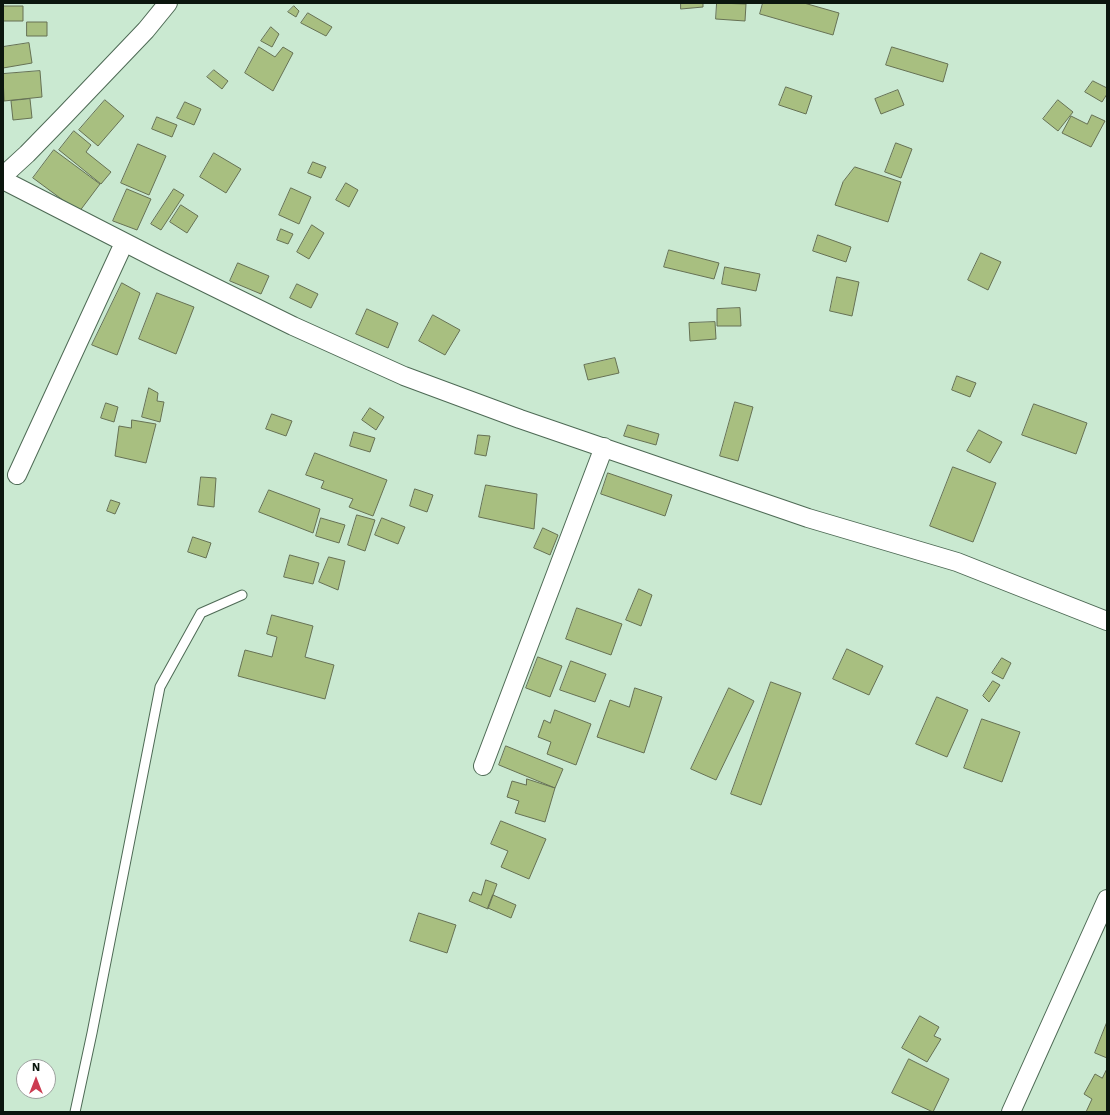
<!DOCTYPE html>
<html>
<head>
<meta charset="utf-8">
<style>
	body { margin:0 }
	#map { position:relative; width:1110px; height:1115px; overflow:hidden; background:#cae9d1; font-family:"Work Sans",sans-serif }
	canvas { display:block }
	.frame { position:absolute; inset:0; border:4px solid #0b160e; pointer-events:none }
	.north { position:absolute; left:16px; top:1059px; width:40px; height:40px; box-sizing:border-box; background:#fff; border:1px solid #9da29f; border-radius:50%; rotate:0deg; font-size:11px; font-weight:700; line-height:16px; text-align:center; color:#0b160e }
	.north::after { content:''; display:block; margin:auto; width:14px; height:18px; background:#cc3c51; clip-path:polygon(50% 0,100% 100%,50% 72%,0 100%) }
</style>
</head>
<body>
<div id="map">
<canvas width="1110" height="1115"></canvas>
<div class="frame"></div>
<div class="north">N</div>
</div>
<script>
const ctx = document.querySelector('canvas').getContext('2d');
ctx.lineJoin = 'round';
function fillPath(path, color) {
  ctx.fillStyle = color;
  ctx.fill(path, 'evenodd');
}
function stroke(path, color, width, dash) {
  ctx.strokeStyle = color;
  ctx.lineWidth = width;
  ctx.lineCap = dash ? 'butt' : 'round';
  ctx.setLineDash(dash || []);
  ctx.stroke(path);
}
const building = new Path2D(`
	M681,3H703V7L681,9Z
	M717,3L746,4L745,21L716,19Z
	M763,3H804L839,13L833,35L760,14Z
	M3,6H23V21H3Z
	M294,6L299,11L296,17L288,12Z
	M308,13L332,27L326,36L301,23Z
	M27,22H47V36H27Z
	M271,27L279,34L272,47L261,41Z
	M29,43L32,63L3,68V47Z
	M259,47L275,57L283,47L293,53L273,91L245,73Z
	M892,47L948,64L943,82L886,65Z
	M214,70L228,81L222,89L207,77Z
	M40,71L42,97L4,101L3,74Z
	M1093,81L1107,88V94L1102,102L1085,92Z
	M786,87L812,96L806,114L779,105Z
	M898,90L904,105L881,114L875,99Z
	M30,99L32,118L13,120L11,101Z
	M105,100L124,116L98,146L79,130Z
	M1058,100L1073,112L1058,131L1043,119Z
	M185,102L201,109L194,125L177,118Z
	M1092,115L1105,121L1091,147L1062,133L1071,116L1087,124Z
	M157,117L177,125L172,137L152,129Z
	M74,131L91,145L86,152L111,172L101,184L59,150Z
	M896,143L912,149L901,178L885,172Z
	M138,144L166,156L149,195L121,183Z
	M54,150L100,184L79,212L33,178Z
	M214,153L241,169L226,193L200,177Z
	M313,162L326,167L321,178L308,173Z
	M855,167L901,182L888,222L835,205L843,182Z
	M346,183L358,190L349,207L336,200Z
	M291,188L311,197L299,224L279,215Z
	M127,189L151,199L137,230L113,221Z
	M174,189L184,195L161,230L151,224Z
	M181,205L198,216L187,233L170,222Z
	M312,225L324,233L309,259L297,252Z
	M281,229L293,234L288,244L277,240Z
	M818,235L851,247L846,262L813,251Z
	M669,250L719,263L714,279L664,267Z
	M981,253L1001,262L988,290L968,280Z
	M238,263L269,276L261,294L230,281Z
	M725,267L760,274L756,291L722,284Z
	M837,277L859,282L852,316L830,311Z
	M122,283L140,293L117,355L92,345Z
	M297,284L318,294L311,308L290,298Z
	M157,293L194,307L176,354L139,339Z
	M740,308L741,326H717V309Z
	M367,309L398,323L388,348L356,334Z
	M433,315L460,330L445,355L419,341Z
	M715,322L716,339L690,341L689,323Z
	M615,358L619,373L588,380L584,365Z
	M957,376L976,383L970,397L952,390Z
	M149,388L158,393L157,401L164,402L160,422L142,417Z
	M735,402L753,407L738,461L720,456Z
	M106,403L118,407L114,422L101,418Z
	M1034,404L1087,423L1076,454L1022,435Z
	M370,408L384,417L376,430L362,420Z
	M272,414L292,421L286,436L266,429Z
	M132,420L156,424L146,463L115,456L119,426L131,428Z
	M628,425L659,434L656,445L624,436Z
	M979,430L1002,442L990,463L967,451Z
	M354,432L375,438L370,452L350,446Z
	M478,435L490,436L486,456L475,454Z
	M315,453L387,480L373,516L349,507L353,499L321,488L324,481L306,475Z
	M953,467L996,483L973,542L930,526Z
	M608,473L672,495L665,516L601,494Z
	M201,477L216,478L214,507L198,505Z
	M486,485L537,494L534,529L479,517Z
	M415,489L433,495L427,512L410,506Z
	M269,490L320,509L313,533L259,512Z
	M111,500L120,503L115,514L107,511Z
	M357,515L375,520L365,551L348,545Z
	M321,518L345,525L339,543L316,536Z
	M382,518L405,527L398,544L375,535Z
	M543,528L558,535L550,555L534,548Z
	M193,537L211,543L206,558L188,552Z
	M290,555L319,563L313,584L284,577Z
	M329,557L345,561L338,590L319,582Z
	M639,589L652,595L641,626L626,620Z
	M577,608L622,624L611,655L566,639Z
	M272,615L313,626L305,657L334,665L325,699L238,676L245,650L272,657L277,637L267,634Z
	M847,649L883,666L869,695L833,679Z
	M538,657L562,666L550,697L526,688Z
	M1002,658L1011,663L1003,679L992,673Z
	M571,661L606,674L595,702L560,690Z
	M993,681L1000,685L989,702L983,696Z
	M771,682L801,693L761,805L731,794Z
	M635,688L662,697L644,753L597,737L610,700L629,707Z
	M729,688L754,701L716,780L691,769Z
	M937,697L968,710L947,757L916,744Z
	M555,710L591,724L576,765L547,754L551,742L538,737L544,720L550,723Z
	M982,719L1020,732L1002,782L964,768Z
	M506,746L563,769L555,788L499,765Z
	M527,779L555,788L545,822L515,813L519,801L507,797L512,781L526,785Z
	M501,821L546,839L529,879L501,867L508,851L491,844Z
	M486,880L497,884L488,909L469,901L473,892L481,895Z
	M493,895L516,905L511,918L488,908Z
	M419,913L456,925L447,953L410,941Z
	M920,1016L939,1027L934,1036L941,1039L927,1062L902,1048Z
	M1107,1022V1058L1095,1053Z
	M909,1059L949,1079L933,1112L892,1093Z
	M1107,1069V1112H1086L1092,1099L1084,1094L1095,1074L1102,1078Z`);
fillPath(building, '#a8bf80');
stroke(building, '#667154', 1);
const service = new Path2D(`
	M75,1112L92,1033L160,687L201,613L242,595`);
const minor = new Path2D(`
	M3,176L27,154L64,116L146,30L168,3
	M3,180L161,261L293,326L404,376L520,419L808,518L957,562L1107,621
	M17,475L124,243
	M483,766L604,447
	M1011,1112L1107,899`);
stroke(service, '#4e6a55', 11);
stroke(minor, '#4e6a55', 20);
stroke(service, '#fff', 9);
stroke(minor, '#fff', 18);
</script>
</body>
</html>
